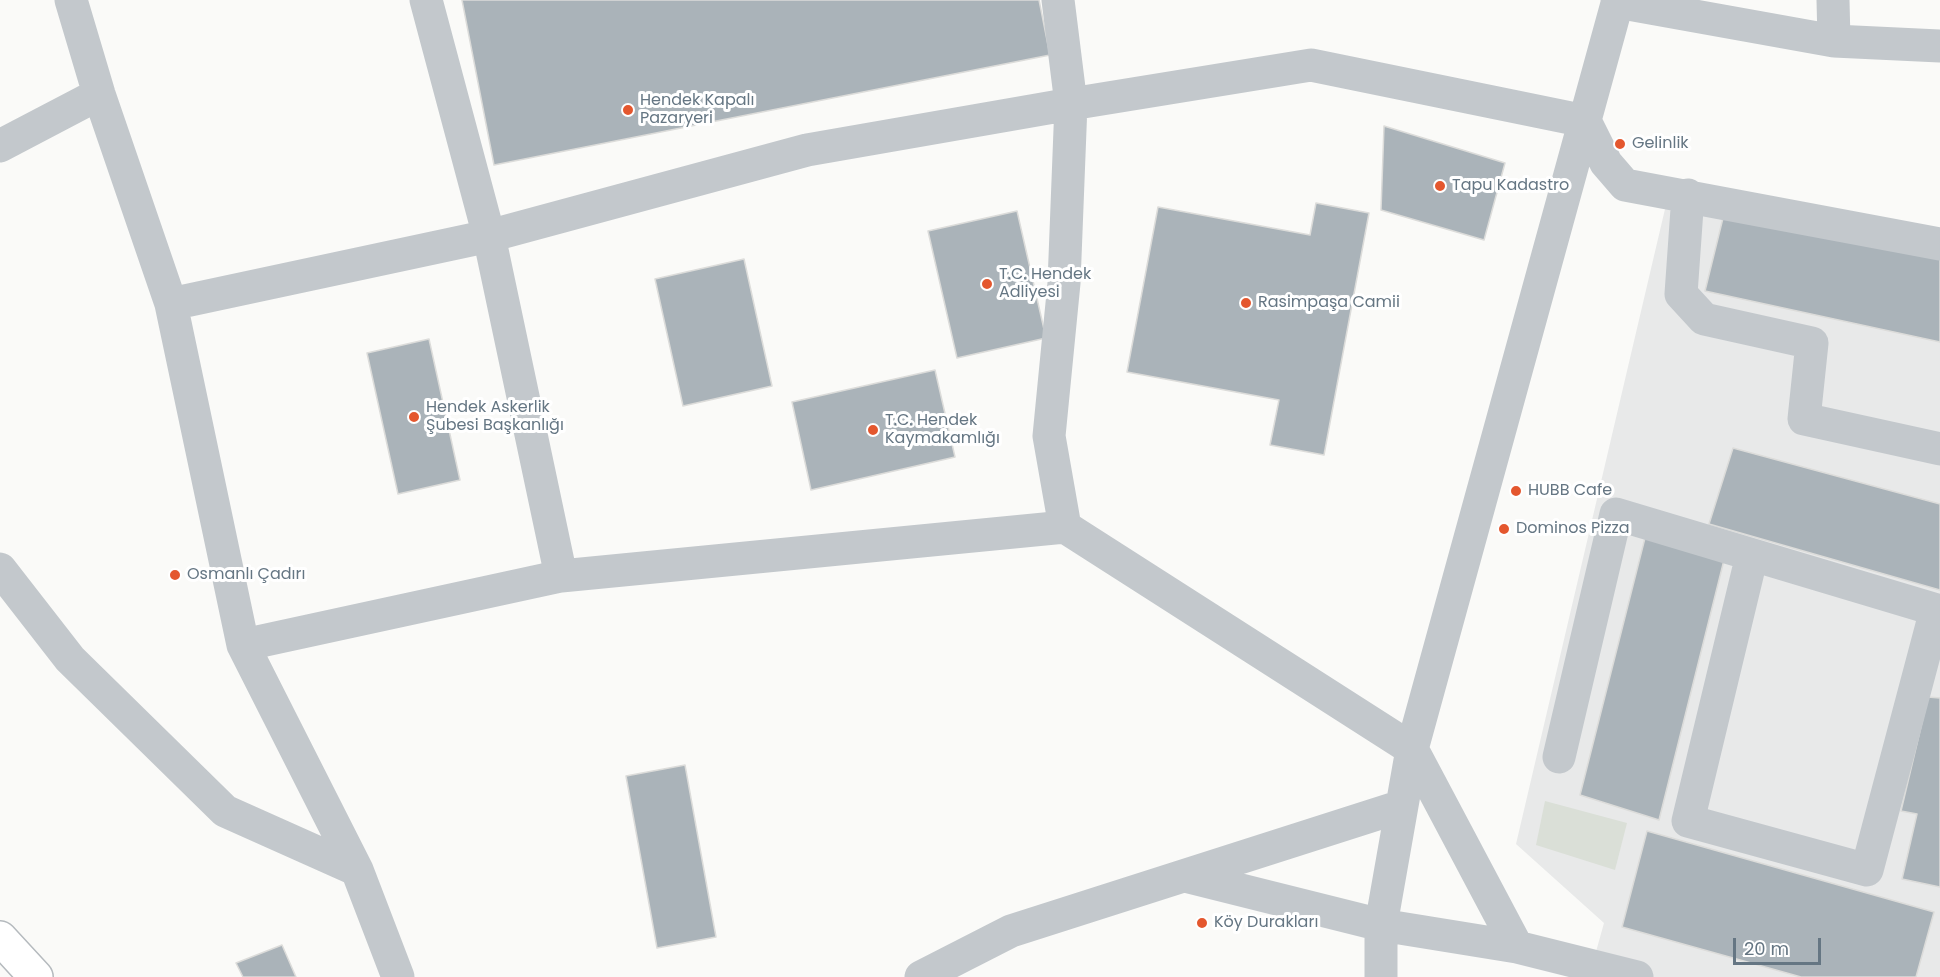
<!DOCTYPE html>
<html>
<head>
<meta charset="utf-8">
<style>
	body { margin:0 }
	#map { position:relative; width:1940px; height:977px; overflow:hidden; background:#fafaf8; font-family:Poppins,sans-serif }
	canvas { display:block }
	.scale { position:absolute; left:1733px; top:938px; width:88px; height:27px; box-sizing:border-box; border:3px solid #657683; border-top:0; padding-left:8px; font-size:18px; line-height:21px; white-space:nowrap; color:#657683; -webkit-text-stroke:4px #fff; paint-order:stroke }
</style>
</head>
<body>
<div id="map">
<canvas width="1940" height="977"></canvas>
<div class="scale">20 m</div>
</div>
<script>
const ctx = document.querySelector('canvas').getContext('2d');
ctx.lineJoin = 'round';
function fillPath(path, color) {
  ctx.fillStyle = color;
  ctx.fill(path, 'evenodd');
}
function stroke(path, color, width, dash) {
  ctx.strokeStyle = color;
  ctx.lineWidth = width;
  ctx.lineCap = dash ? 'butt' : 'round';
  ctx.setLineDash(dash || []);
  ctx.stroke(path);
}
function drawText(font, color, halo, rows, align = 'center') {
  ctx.font = font + ' Poppins,sans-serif';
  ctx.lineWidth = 6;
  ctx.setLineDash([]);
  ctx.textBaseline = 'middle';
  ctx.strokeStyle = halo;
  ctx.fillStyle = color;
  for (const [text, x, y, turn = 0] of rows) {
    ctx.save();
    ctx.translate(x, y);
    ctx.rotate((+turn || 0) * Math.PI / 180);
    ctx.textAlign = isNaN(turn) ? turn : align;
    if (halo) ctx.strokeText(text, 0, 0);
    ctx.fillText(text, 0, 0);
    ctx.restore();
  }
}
fillPath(new Path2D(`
	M1669,192L1940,244V977H1637L1592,966L1604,923L1516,844Z`), '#e8e9e9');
fillPath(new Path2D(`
	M1545,801L1627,823L1615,870L1536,845Z`), '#dadfd7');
const building = new Path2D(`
	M462,0H1039L1050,55L494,165Z
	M1384,126L1505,163L1484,240L1381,210Z
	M1316,203L1369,213L1324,455L1270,445L1279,400L1127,372L1158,207L1310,235Z
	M1017,211L1046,338L957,358L928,231Z
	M1723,218L1940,259V342L1705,291Z
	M744,259L772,386L683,406L655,279Z
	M429,339L460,480L398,494L367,353Z
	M935,370L955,457L811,490L792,402Z
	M1733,448L1940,504V590L1709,524Z
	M1646,534L1725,556L1659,820L1580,795Z
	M1928,697L1940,698V887L1902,879L1917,814L1901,811Z
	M685,765L716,937L657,948L626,776Z
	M1647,831L1934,912L1916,977H1801L1622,927Z
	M282,945L296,977H243L236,963Z`);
fillPath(building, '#aab3b9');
stroke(building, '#dcdcda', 1.5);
const major = new Path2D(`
	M0,938L36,977`);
stroke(major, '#b5babe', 36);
stroke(new Path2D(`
	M71,0L99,94L171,304L243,645L357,870L398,977
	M1833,0L1834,41
	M1617,2L1834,41L1940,46
	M0,146L99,94
	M1688,195L1681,294L1704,319L1812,343L1804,419L1940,449
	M171,304L489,236L807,150L1071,104L1058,0
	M1065,527L1049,436L1064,283L1071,104L1311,65L1585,121L1606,163L1625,185L1940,244
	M1752,555L1688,821L1867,870L1936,610
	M0,569L70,659L225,811L357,870
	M561,576L1065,527L1412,749L1517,947
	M243,645L561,576L489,236L426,0
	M1559,757L1616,514L1940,611
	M1185,876L1381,925L1517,947L1637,977
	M921,977L1011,931L1402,806
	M1381,977V925L1412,749L1618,0`), '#c3c8cc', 33);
stroke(major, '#fff', 33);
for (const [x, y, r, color] of [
	[628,110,6,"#e4572e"],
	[1620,144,6,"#e4572e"],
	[1440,186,6,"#e4572e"],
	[987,284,6,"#e4572e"],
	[1246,303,6,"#e4572e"],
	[414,417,6,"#e4572e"],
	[873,430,6,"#e4572e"],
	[1516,491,6,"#e4572e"],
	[1504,529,6,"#e4572e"],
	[175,575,6,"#e4572e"],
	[1202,923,6,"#e4572e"]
]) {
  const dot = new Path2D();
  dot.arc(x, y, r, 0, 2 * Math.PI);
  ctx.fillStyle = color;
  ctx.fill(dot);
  stroke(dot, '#fff', 2);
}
drawText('16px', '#657683', '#fff', [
	["Hendek Kapalı",640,101],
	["Pazaryeri",640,119],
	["Gelinlik",1632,144],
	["Tapu Kadastro",1452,186],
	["T.C. Hendek",999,275],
	["Adliyesi",999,293],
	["Rasimpaşa Camii",1258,303],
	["Hendek Askerlik",426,408],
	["Şubesi Başkanlığı",426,426],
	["T.C. Hendek",885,421],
	["Kaymakamlığı",885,439],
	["HUBB Cafe",1528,491],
	["Dominos Pizza",1516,529],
	["Osmanlı Çadırı",187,575],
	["Köy Durakları",1214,923]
], 'left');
</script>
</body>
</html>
